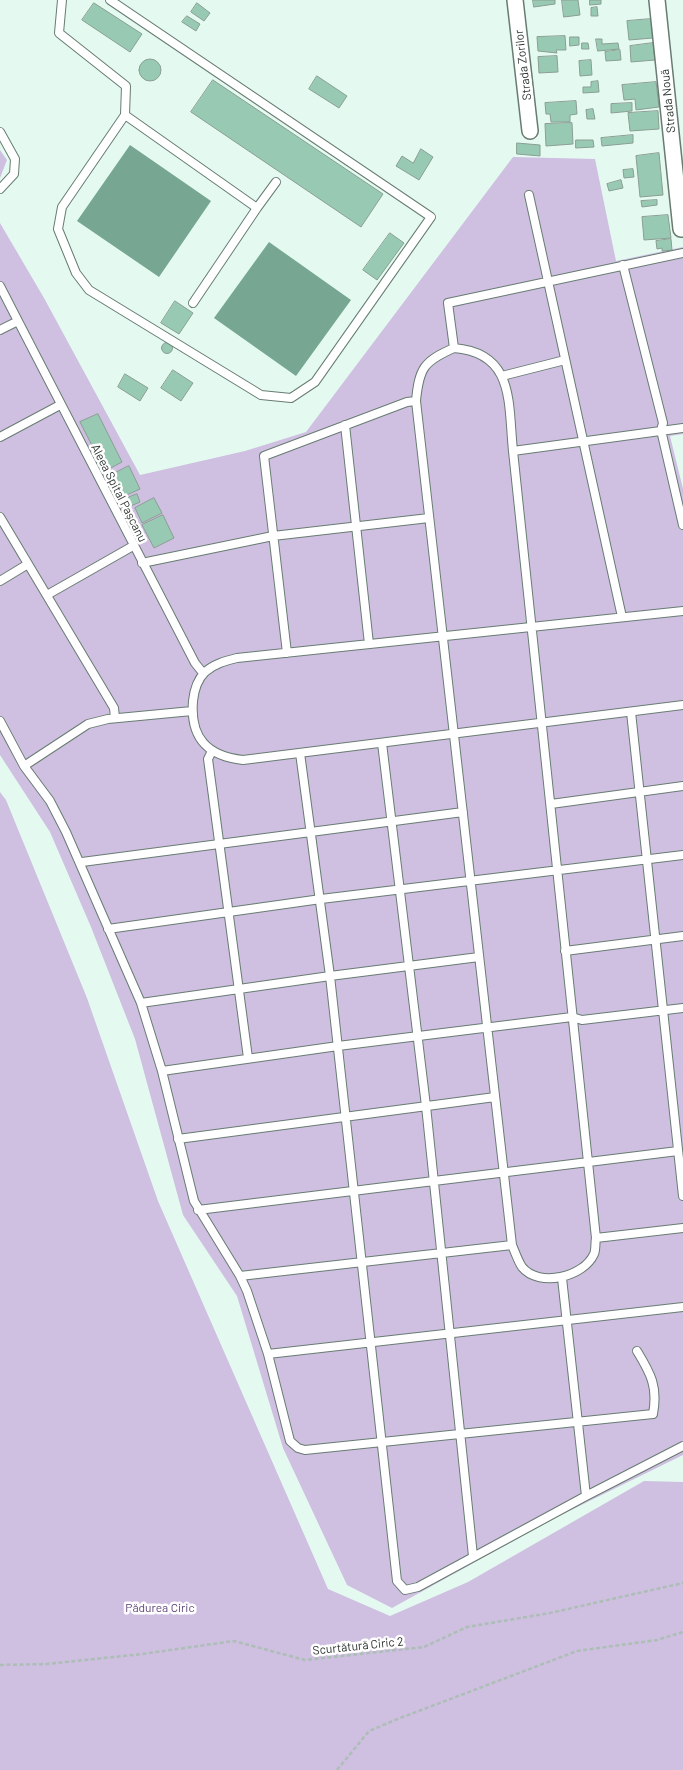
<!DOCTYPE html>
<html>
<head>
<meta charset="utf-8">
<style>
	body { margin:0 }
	canvas { display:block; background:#e4faf0 }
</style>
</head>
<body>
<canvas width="683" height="1770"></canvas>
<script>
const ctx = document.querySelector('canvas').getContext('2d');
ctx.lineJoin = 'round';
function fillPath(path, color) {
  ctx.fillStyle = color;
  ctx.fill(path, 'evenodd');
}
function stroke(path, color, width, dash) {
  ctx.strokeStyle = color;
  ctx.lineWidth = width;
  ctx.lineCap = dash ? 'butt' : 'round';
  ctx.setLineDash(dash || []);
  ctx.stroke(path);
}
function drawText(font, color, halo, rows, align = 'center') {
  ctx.font = font + ' Barlow,sans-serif';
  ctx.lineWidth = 5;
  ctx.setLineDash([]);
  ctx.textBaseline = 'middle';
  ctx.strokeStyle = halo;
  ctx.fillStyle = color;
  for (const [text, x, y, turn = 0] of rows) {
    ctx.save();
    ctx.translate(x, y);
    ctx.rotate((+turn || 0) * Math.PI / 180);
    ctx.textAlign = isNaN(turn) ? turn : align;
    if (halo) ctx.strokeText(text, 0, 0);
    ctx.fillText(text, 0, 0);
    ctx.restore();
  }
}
fillPath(new Path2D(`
	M0,150L7,160L0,178Z
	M513,157L595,159L616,261L683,247V434L670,436L683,489V1455L555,1518L392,1608L347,1585L283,1448L237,1296L183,1215L135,1039L91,927L50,832L0,755V223L44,298L140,475L245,451L306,432Z
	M0,792L6,800L87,998L158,1201L328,1589L390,1616L468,1582L644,1481L683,1482V1770H0Z`), '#cfbfe1');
fillPath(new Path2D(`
	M130,145L211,201L159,277L77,221Z
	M269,242L351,300L296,376L214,318Z`), '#77a792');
const building = new Path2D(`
	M533,0H555V4L534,7Z
	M562,0H578L580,15L564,17Z
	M590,0H601V4L590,5Z
	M94,3L142,34L130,52L82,20Z
	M197,3L210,13L204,21L191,12Z
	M597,7L598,16H591V8Z
	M187,16L200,24L196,31L182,22Z
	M651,19L653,38L629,40L627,21Z
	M565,36L566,50H556L557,53L538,51L537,37Z
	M570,37H579V45L570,46Z
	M596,39H602V44L618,43L619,49L598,51Z
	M582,43H588L589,49H582Z
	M653,43L655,60L631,62L630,46Z
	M620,50L621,60L606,61L605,52Z
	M557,56L558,72L539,73L538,57Z
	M139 70a11 11 0 1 1 22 0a11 11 0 1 1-22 0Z
	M591,60L592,75L580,76L579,61Z
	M317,76L347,96L339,108L309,89Z
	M213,80L383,194L361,227L191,112Z
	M598,81L599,92L583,93V87H591V82Z
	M656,82L659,107L636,110L635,99L624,100L622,85Z
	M576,101L577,114L570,115V122H551L550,114H546L545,103Z
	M632,103V111L611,113V104Z
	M593,109L595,119H587L586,110Z
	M658,111L659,129L630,131L628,113Z
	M572,123L573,144L546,146L545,124Z
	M633,135V143L602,146L601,138Z
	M576,140H593L594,147L576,148Z
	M517,143L540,145V156L517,154Z
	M421,149L433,157L419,180L396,166L402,156L413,163Z
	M659,153L663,195L640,197L636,156Z
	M633,169L634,177L624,178L623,170Z
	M621,180L623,188L609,191L607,184Z
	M657,200V205L642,207L641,201Z
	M668,215L671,238L644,240L642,217Z
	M390,233L404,243L377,280L363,270Z
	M671,239L672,250L662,251V248L657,249L656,241Z
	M175,301L193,313L179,334L161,323Z
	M161.5 348a5.5 5.5 0 1 1 11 0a5.5 5.5 0 1 1-11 0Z
	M173,370L193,383L181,401L161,388Z
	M125,374L148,388L140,401L118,387Z
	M98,414L122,462L105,471L80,422Z
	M129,466L140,489L120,498L109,476Z
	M137,494L140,502L126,508L123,500Z
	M154,498L162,513L142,523L135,508Z
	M163,515L174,538L154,548L142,525Z`);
fillPath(building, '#98cab3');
stroke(building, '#8a9e94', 1);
const lane = new Path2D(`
	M62,0L59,33L126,86L125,115L62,207L58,229L76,273L89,290L261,395L291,398L315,382L431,217L110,0
	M125,115L257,208L193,303
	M0,132L15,159L14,174L0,189
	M529,195L622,617
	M257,208L276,182
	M623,265L663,423L661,430L683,525
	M0,286L18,321
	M0,330L18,321L195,663L203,673
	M454,348C515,353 508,403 513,451L596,1238C595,1242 596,1250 594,1254C584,1277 539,1288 522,1267C518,1261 515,1252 512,1245L416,401C419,368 424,361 454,348Z
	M454,348L448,303L683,253
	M502,376L565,360
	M345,425L369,644
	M0,437L60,405
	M513,451L683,428
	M0,517L114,708L115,718
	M142,563L273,536L429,518
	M0,581L28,564
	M47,595L133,546
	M683,611L237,658C225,661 214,664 205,672C198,679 194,691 193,701C190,738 207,756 243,760L683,705
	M287,653L264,456L407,402L416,401
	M631,712L683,1196
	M0,721L24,766L50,801L66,832L141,1003L162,1071L194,1201L240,1276L247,1291L268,1354L290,1441L298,1448L305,1450L653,1414C658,1387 651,1374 637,1351
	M382,743L426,1106L473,1556
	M212,751L208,759L248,1058
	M300,753L330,976L397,1581L405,1590L418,1587L586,1496L683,1446
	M24,766L88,724L108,719L192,711
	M551,804L683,786
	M82,862L463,812
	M108,929L321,899L683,855
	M565,951L683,936
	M141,1003L330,976L479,957
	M162,1071L338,1046L572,1017L582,1020L683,1008
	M178,1139L495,1097
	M198,1210L678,1151
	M596,1238L683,1228
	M240,1276L512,1245
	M562,1278L586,1496
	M268,1354L683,1307`);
const street = new Path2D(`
	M515,0L530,131
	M657,0L681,229H683`);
stroke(lane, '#687c72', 10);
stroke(street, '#687c72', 18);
stroke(new Path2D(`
	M0,1665L47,1664L142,1654L234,1641L305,1660L424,1647L467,1627L550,1613L683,1583
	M337,1770L369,1731L395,1720L577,1651L657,1640L683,1632`), '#acbeb6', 2.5, [4, 2.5]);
stroke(lane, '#fff', 8);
stroke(street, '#fff', 15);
drawText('12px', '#2c3430', '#fff', [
	["Strada Zorilor",523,65,-97],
	["Strada Nouă",668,101,-96],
	["Aleea Spital Pașcanu",119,493,63],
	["Scurtătură Ciric 2",358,1646,-6]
]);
drawText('12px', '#5f447a', '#fff', [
	["Pădurea Ciric",160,1608]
]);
</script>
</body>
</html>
